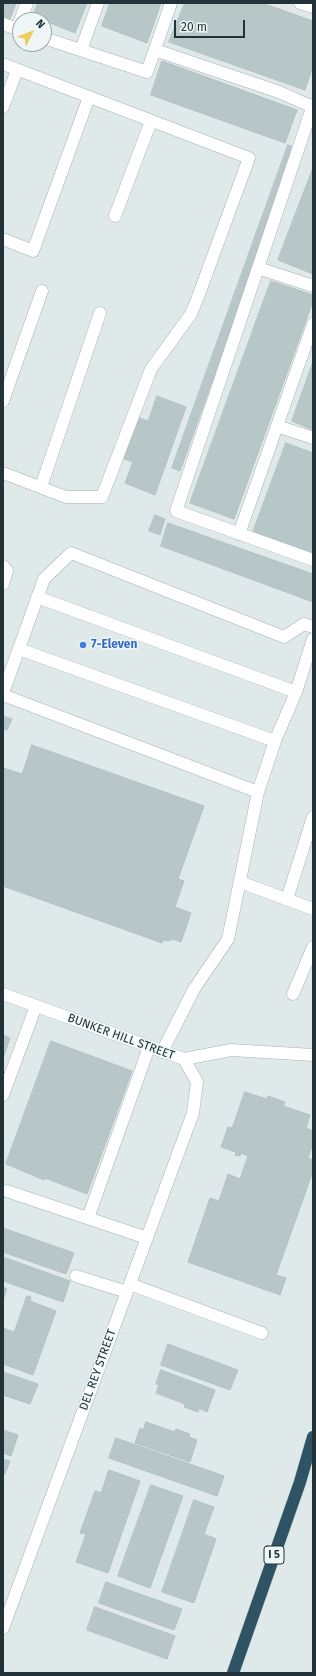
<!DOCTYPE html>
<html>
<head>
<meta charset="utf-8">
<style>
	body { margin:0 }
	#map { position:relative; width:316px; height:1676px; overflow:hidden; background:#dfe9ea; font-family:"Fira Sans",sans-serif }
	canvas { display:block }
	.frame { position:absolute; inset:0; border:4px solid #213339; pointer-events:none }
	.north { position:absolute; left:12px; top:12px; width:40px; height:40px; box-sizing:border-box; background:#eff6f7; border:1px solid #9da8ab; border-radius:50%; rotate:47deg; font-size:11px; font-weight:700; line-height:16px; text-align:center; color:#213339 }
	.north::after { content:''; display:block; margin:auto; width:14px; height:18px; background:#eecc59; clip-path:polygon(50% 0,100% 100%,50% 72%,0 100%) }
	.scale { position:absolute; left:174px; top:20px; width:71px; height:18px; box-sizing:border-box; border:2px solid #213339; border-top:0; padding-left:5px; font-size:12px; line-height:14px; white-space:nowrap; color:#213339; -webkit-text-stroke:3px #eff6f7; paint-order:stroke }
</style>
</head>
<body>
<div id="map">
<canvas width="316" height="1676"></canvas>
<div class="frame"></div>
<div class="north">N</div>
<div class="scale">20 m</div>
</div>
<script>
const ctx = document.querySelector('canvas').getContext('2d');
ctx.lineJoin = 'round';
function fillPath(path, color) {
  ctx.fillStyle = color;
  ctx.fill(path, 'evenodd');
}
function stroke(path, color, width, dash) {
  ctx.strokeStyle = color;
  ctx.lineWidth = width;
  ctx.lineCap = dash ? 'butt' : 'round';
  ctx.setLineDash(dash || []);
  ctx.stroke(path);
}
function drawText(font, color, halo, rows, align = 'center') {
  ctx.font = font + ' "Fira Sans",sans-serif';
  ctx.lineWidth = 3;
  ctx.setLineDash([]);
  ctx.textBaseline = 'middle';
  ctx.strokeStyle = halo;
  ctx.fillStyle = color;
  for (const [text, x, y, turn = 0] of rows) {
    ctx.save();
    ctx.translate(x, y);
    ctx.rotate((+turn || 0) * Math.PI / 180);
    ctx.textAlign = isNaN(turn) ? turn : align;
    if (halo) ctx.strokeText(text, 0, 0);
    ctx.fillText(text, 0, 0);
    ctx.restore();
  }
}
const building = new Path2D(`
	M3,3H16L10,19L3,16Z
	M38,3H87L75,33L33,16Z
	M110,3H161L147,43L102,26Z
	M185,3H262L313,21V66L305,90L169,42Z
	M162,61L297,110L285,143L151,95Z
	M288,145L296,148L180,471L172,468Z
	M313,168V274L278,260Z
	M271,281L313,295V301L234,519L190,503Z
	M313,362V430L292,421Z
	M157,396L186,407L155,495L125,483L133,462L122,458L137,417L148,421Z
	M286,443L313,453V554L253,532Z
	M155,515L165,519L160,535L149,531Z
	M168,523L313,574V602L161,546Z
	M3,716L12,719L7,730L3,729Z
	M32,745L204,806L178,879L184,881L175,907L191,913L181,942L173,939L168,941L163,940L162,943L3,886V768L22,774Z
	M3,1035L10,1038L3,1058Z
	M51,1041L132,1071L87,1194L45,1178L44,1180L6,1164Z
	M245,1092L267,1099L268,1096L285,1102L283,1106L310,1115L306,1128L313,1131V1143L308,1158L313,1160V1171L276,1275L286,1278L280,1295L188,1262L210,1198L219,1201L228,1174L240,1179L248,1156L241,1153L240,1156L235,1155L236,1152L221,1147L228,1127L232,1128Z
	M3,1228L74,1253L66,1274L3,1252Z
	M3,1257L70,1281L63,1302L3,1281Z
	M3,1287L7,1289L3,1300Z
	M27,1296L31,1297L30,1301L56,1311L33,1375L3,1364V1328L14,1332Z
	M168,1344L238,1370L230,1390L161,1365Z
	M161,1370L215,1390L207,1412L199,1408L198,1412L184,1407L185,1404L156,1393L159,1385L156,1384Z
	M3,1372L38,1384L30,1404L3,1395Z
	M146,1422L175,1432L176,1429L190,1434L189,1437L197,1440L190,1462L135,1443L140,1428L143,1430Z
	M3,1430L18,1435L11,1456L3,1453Z
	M116,1438L224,1476L217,1496L109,1458Z
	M3,1459L10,1461L5,1474H3Z
	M109,1470L140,1481L108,1573L76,1562L86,1534L80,1533L95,1491L101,1493Z
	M151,1485L183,1496L150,1588L118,1576Z
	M194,1500L214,1507L204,1534L216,1539L194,1603L162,1592Z
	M106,1582L182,1609L174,1630L99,1603Z
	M95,1607L175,1636L167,1659L87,1630Z`);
fillPath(building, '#b7c6c7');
stroke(building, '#b2c1c3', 1);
const minor = new Path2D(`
	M300,3L313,7
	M3,24L20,30
	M17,29L27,3
	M44,38L147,72L171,3
	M81,50L98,3
	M155,50L279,92L313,107
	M3,64L249,158L198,297L191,314L151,369L102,497H66L3,473
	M313,105L176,511L313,560
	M3,107L17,70
	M115,216L151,121
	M3,239L33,251L89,97
	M258,268L313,286
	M3,401L42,291
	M277,426L313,438
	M41,487L100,313
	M239,534L313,324
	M3,566L7,571L3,584
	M37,597L296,692L313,639
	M19,649L275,741L296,692
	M3,693L44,579L71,553L284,637L304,624L313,627
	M3,695L258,792L228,939L194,989L162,1052
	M258,792L275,741
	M240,882L313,909
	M287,899L313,817
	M3,994L184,1059L197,1082L193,1113L3,1628
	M293,994L313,947
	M184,1059L231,1050L313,1055
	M3,1095L36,1006
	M7,1191L147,1238
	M88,1218L149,1047
	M76,1276L127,1292
	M130,1284L262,1333`);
const highway = new Path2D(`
	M233,1673L300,1482L313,1437`);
stroke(minor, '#a6b2b5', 13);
stroke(highway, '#c1c6c8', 13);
stroke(minor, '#fff', 12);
stroke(highway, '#2d5364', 12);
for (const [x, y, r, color] of [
	[83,645,4,"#3f7fe0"]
]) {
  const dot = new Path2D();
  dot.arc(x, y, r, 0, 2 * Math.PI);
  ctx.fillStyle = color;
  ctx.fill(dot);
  stroke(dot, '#eff6f7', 1.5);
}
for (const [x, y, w] of [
	[274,1555,20]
]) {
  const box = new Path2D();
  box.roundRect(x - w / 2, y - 9, w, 18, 3);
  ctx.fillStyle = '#eff6f7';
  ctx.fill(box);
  stroke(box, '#213339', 1);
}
drawText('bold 11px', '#213339', null, [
	["I 5",274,1555]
]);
drawText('bold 12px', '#366cbe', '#eff6f7', [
	["7-Eleven",91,645]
], 'left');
drawText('12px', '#213339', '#eff6f7', [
	["BUNKER HILL STREET",121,1037,20],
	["DEL REY STREET",98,1370,-70]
]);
</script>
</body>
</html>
